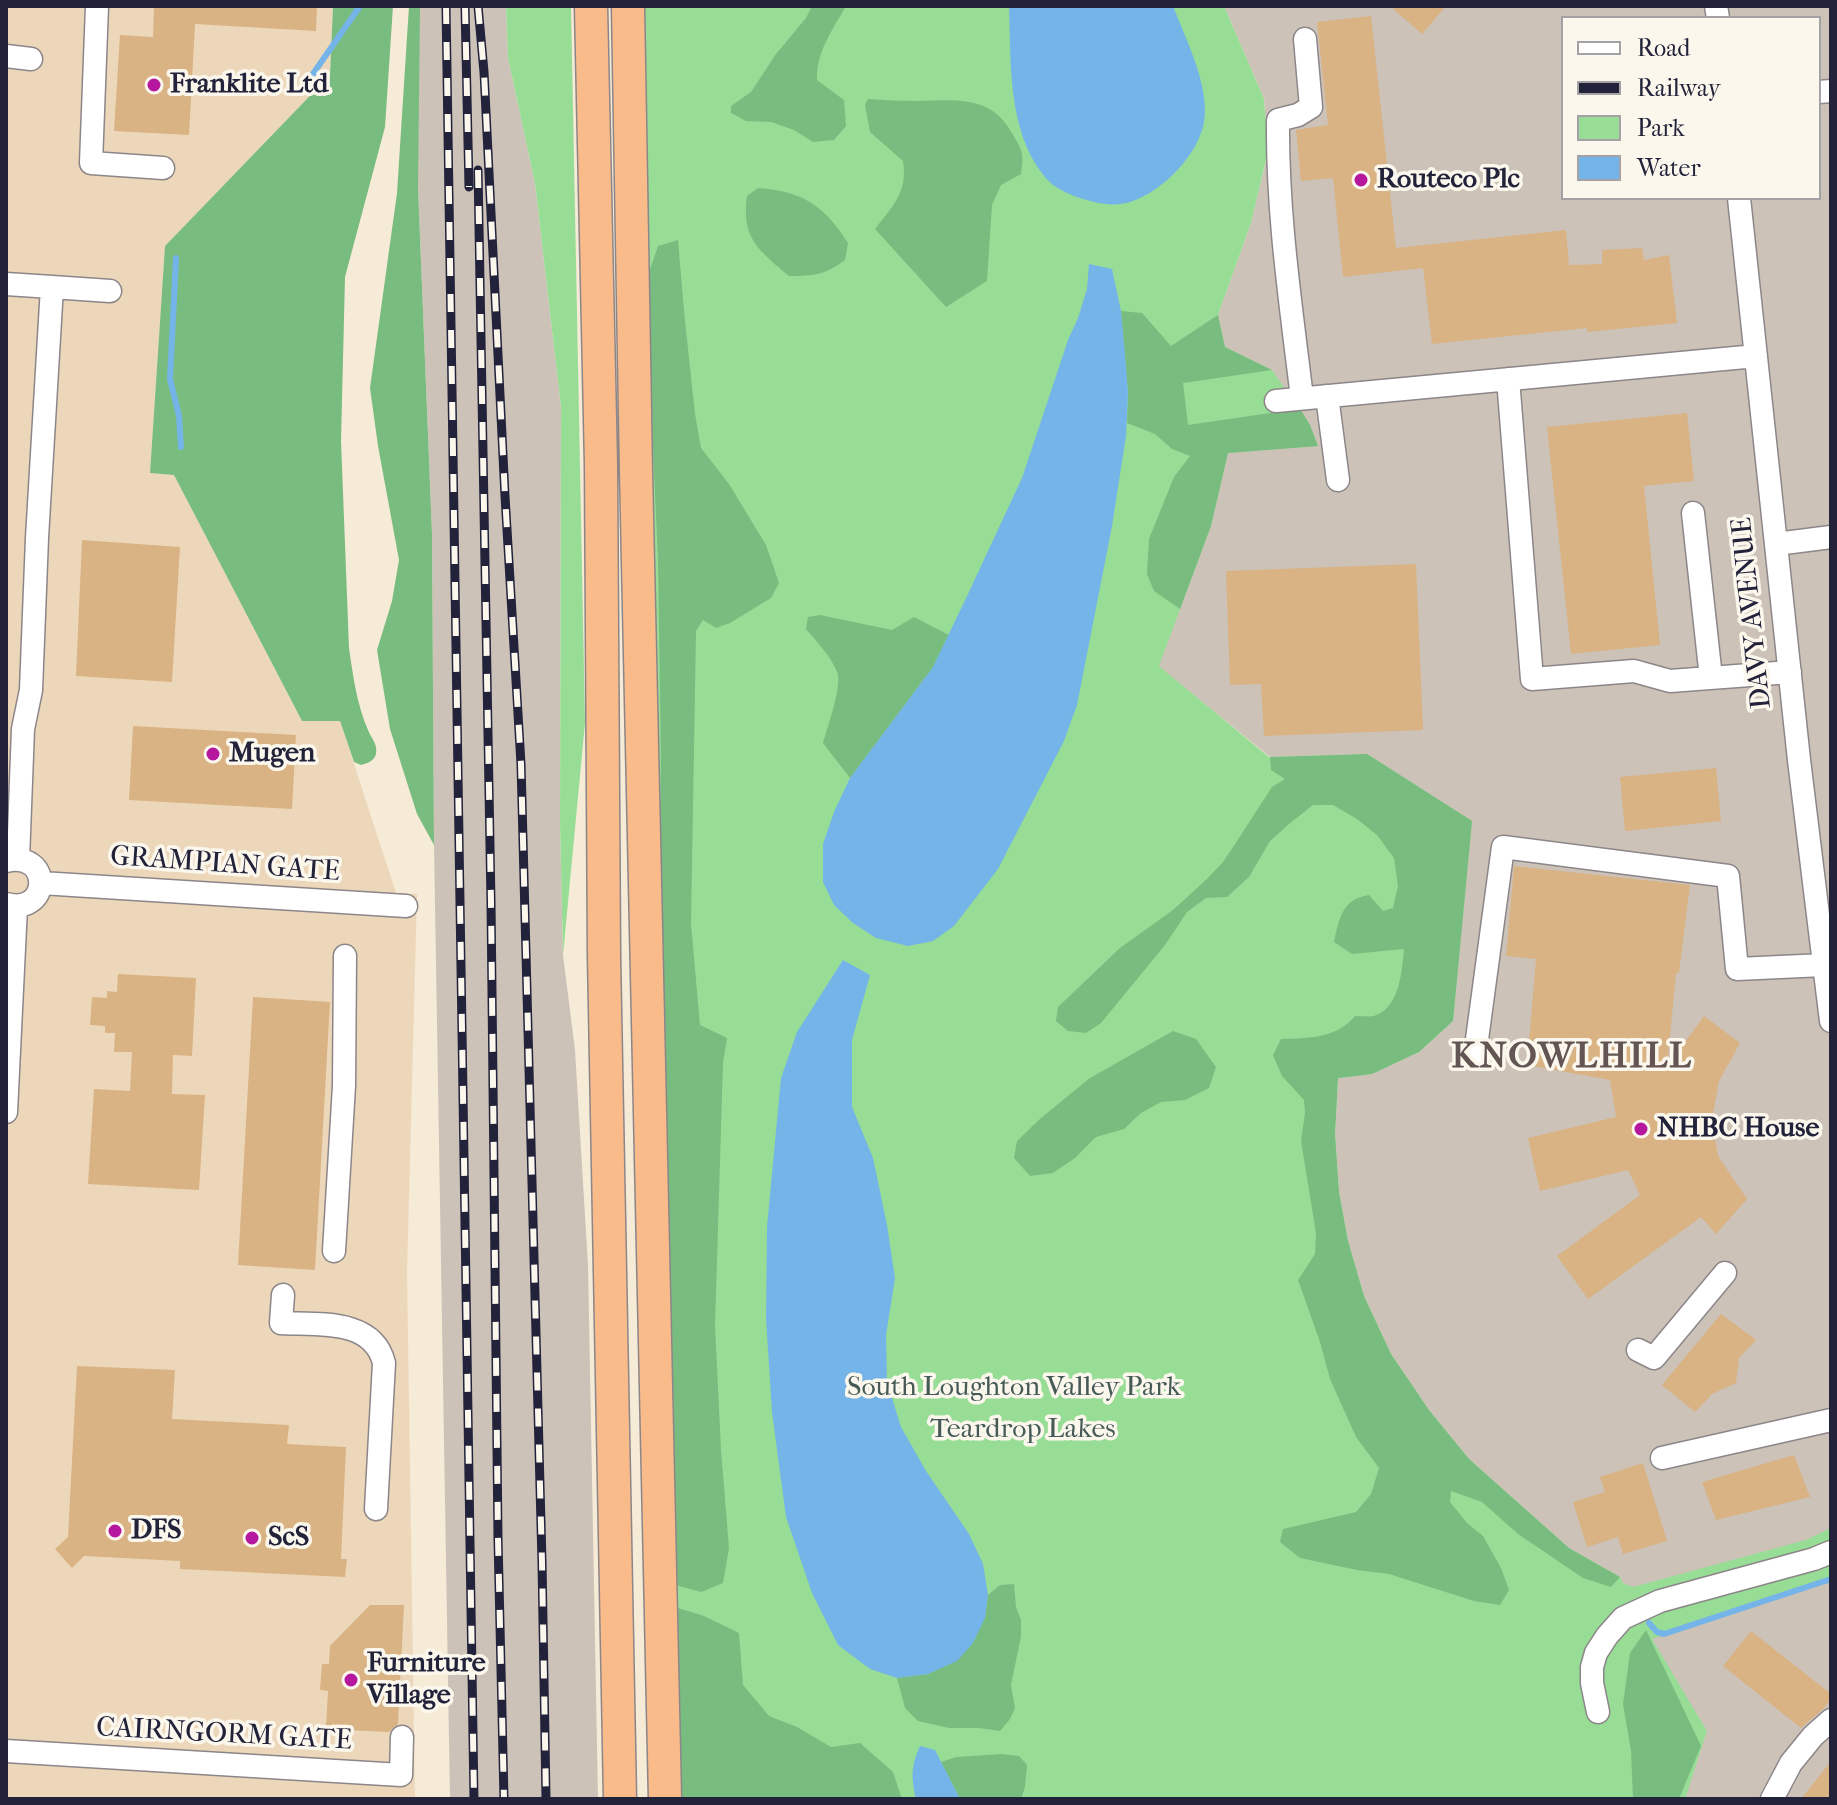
<!DOCTYPE html>
<html>
<head>
<meta charset="utf-8">
<style>
	body { margin:0 }
	#map { position:relative; width:1837px; height:1805px; overflow:hidden; background:#f6ebd7; font-family:"IM FELL French Canon",serif }
	canvas { display:block }
	.frame { position:absolute; inset:0; border:8px solid #22223b; pointer-events:none }
	.legend { position:absolute; left:1561px; top:16px; width:260px; height:184px; box-sizing:border-box; background:#fbf7ec; border:2px solid #a4a2a5; margin:0; padding:10px 14px; list-style:none; font-size:24px; color:#22223b }
	.legend li { display:flex; align-items:center; gap:16px; height:40px }
	.legend b { width:40px; border:2px solid #a4a2a5 }
</style>
</head>
<body>
<div id="map">
<canvas width="1837" height="1805"></canvas>
<div class="frame"></div>
<ul class="legend">
<li><b style="height:10px;background:#fff"></b>Road</li>
<li><b style="height:10px;background:#22223b"></b>Railway</li>
<li><b style="height:22px;background:#97dd96"></b>Park</li>
<li><b style="height:22px;background:#75b4e8"></b>Water</li>
</ul>
</div>
<script>
const ctx = document.querySelector('canvas').getContext('2d');
ctx.lineJoin = 'round';
function fillPath(path, color) {
  ctx.fillStyle = color;
  ctx.fill(path, 'evenodd');
}
function stroke(path, color, width, dash) {
  ctx.strokeStyle = color;
  ctx.lineWidth = width;
  ctx.lineCap = dash ? 'butt' : 'round';
  ctx.setLineDash(dash || []);
  ctx.stroke(path);
}
function drawText(font, color, halo, rows, align = 'center') {
  ctx.font = font + ' "IM FELL French Canon",serif';
  ctx.lineWidth = 7;
  ctx.setLineDash([]);
  ctx.textBaseline = 'middle';
  ctx.strokeStyle = halo;
  ctx.fillStyle = color;
  for (const [text, x, y, turn = 0] of rows) {
    ctx.save();
    ctx.translate(x, y);
    ctx.rotate((+turn || 0) * Math.PI / 180);
    ctx.textAlign = isNaN(turn) ? turn : align;
    if (halo) ctx.strokeText(text, 0, 0);
    ctx.fillText(text, 0, 0);
    ctx.restore();
  }
}
fillPath(new Path2D(`
	M6,6H333L330,75L165,246L150,473L174,475L302,721H340L396,893L417,894L407,1272L415,1799H6Z`), '#edd7ba');
fillPath(new Path2D(`
	M418,6H506L508,58L535,183L561,407L560,824L563,955L575,1050L588,1265L598,1799H450L434,845L432,534L418,187Z
	M1224,6H1831V1799H1679L1620,1577L1569,1548L1469,1459L1429,1410L1391,1354L1364,1296L1348,1241L1339,1192L1335,1134L1338,1077L1372,1074L1419,1052L1453,1021L1367,754L1270,757L1158,666L1211,526L1228,452L1318,445L1272,370L1225,347L1218,315L1251,223L1268,151L1264,99ZM1563,18H1819V198H1563Z`), '#ccc2b8');
fillPath(new Path2D(`
	M506,6H571L585,723L563,955L560,824L561,407L535,183L508,58Z
	M628,6H1224L1264,99L1268,151L1251,223L1218,315L1225,347L1272,370L1310,425L1318,446L1228,453L1211,526L1159,666L1269,757L1367,754L1472,821L1453,1021L1419,1052L1372,1074L1338,1078L1335,1134L1339,1192L1348,1241L1364,1296L1391,1354L1429,1410L1469,1459L1569,1548L1620,1577L1623,1583L1633,1587L1806,1540L1831,1528V1580L1652,1639L1707,1731L1685,1799H665Z`), '#97dd96');
fillPath(new Path2D(`
	M333,6H393L385,127L345,277L341,441L349,648C353,676 357,705 368,730C371,738 378,744 376,754C374,761 368,763 361,765L354,762L340,721H302L174,475L150,473L165,246L330,75Z
	M409,6H420L418,187L432,534L434,845L417,814L390,729L377,650L392,601L399,560L378,446L370,388L397,193Z
	M812,6H846C833,29 816,52 817,80L844,100L846,126L834,140L813,142L794,130L771,122L746,121L731,113V106L751,92L776,54L806,18Z
	M868,99C885,100 902,101 918,101C956,100 991,95 1012,133C1023,152 1024,153 1021,174L1001,185L992,205L987,281L946,307L875,229C893,206 908,192 903,161L870,132L865,105Z
	M758,188C802,191 824,205 848,243L845,260C825,275 814,276 789,276C759,251 741,238 747,196Z
	M678,240L684,311L695,414L701,448L729,484L766,545L779,583L771,598L730,623L716,628L703,620L696,631L691,924L700,1025L727,1038L723,1063L715,1326L721,1450L729,1548L723,1583L701,1592L672,1584L668,1178L659,960L661,758L658,560L650,382L649,272L658,246Z
	M1121,311L1142,313L1171,346L1218,315L1225,347L1272,370L1183,383L1188,425L1277,412L1294,399L1310,425L1318,446L1228,453L1211,526L1180,609L1154,591L1147,574L1149,539L1174,477L1190,456L1172,449L1155,434L1127,423L1128,393Z
	M820,615L892,630L914,617L949,635L933,667L850,778L823,743C828,726 840,692 838,675C836,663 815,639 806,629L808,617Z
	M1367,754L1472,821L1453,1021L1419,1052L1372,1074L1338,1078L1335,1134L1339,1192L1348,1241L1364,1296L1391,1354L1429,1410L1469,1459L1569,1548L1620,1577L1611,1587L1583,1578L1518,1534L1482,1502L1451,1491L1450,1502L1467,1523L1483,1536L1501,1568L1509,1590L1500,1605L1474,1601L1389,1574L1357,1570L1300,1558L1280,1542L1283,1529L1356,1512L1371,1494L1379,1468L1356,1437L1330,1379L1320,1342L1298,1280L1315,1254L1316,1233L1301,1141L1305,1113L1304,1100L1282,1076L1273,1055L1281,1039C1308,1038 1336,1039 1355,1016C1361,1016 1369,1017 1374,1016C1400,1008 1402,970 1404,949L1352,954L1334,942C1339,919 1342,899 1369,895L1383,911L1393,908L1398,886L1394,858L1377,835L1357,819L1333,805H1313L1289,824L1270,841L1249,877L1227,897L1206,898L1187,912L1165,945L1101,1023L1086,1033L1068,1031L1056,1021L1058,1007L1120,948L1173,910L1208,878L1223,862L1237,841L1272,787L1285,779L1271,770L1270,757Z
	M1173,1031L1196,1039L1216,1067L1209,1088L1185,1100L1161,1102L1141,1113L1124,1129L1096,1137L1075,1158L1053,1173L1030,1176L1014,1158L1017,1141L1041,1118L1090,1078Z
	M1014,1584L1016,1607L1021,1620V1636L1011,1685L1015,1708L1010,1719L1000,1731L979,1728H949L918,1721L905,1708L897,1678L928,1674L985,1618L988,1595L1000,1585Z
	M678,1608L704,1616L739,1633L743,1685L769,1716L797,1727L831,1747L860,1743L893,1772L902,1799H680L677,1652Z
	M1646,1630L1701,1746L1679,1799H1633L1631,1751L1623,1704L1630,1653Z
	M1002,1754L1019,1756L1027,1765L1025,1787L1021,1799H960L941,1762L956,1757Z`), '#79bc7f');
fillPath(new Path2D(`
	M1009,6H1173C1186,40 1210,86 1204,122C1198,157 1156,199 1121,204C1106,206 1088,201 1074,196C1062,191 1052,186 1044,176C1007,130 1011,61 1009,6Z
	M1089,264L1112,269L1121,311L1125,355L1128,393L1126,436L1112,526L1077,705L1064,741L998,869L954,926L933,941L908,946L876,938L853,923L834,905L823,882V844L834,812L850,778L933,667L968,594L1022,478L1068,340L1078,318L1087,289Z
	M843,960L870,975L852,1040V1107L873,1158L887,1225L895,1278L886,1335L887,1382L901,1427L926,1471L969,1534L983,1564L988,1595L985,1618L973,1643L957,1661L928,1674L897,1678L870,1669L838,1645L812,1593L786,1517L772,1412L766,1318L767,1227L781,1078L797,1032Z
	M920,1746L935,1750L960,1799H916C911,1777 911,1766 920,1746Z`), '#75b4e8');
stroke(new Path2D(`
	M306,84L360,6
	M176,258L170,379L179,416L181,447
	M1649,1623L1657,1632L1664,1634L1831,1579`), '#75b4e8', 6);
fillPath(new Path2D(`
	M154,6H317L316,31L195,24L189,135L114,131L120,35L153,37Z
	M1390,6H1446L1422,34Z
	M1371,16L1396,248L1566,230L1569,265L1602,264V250L1642,248L1644,260L1669,255L1677,323L1587,332V328L1432,344L1423,268L1343,277L1333,178L1301,181L1296,130L1328,125L1317,22Z
	M1687,413L1694,481L1644,486L1660,645L1571,654L1547,427Z
	M82,540L180,547L172,682L76,676Z
	M1416,564L1423,730L1264,736L1261,684L1230,685L1226,571Z
	M133,726L296,735L292,809L129,800Z
	M1716,768L1721,821L1625,831L1620,777Z
	M1514,866L1690,885L1679,973H1676L1667,1067L1704,1016L1740,1043L1719,1081L1712,1119L1718,1156L1747,1199L1716,1234L1701,1217L1588,1299L1557,1256L1640,1195L1628,1170L1540,1191L1528,1138L1616,1117L1610,1080L1527,1065L1536,959L1506,956Z
	M118,974L196,978L192,1056L173,1055L172,1094L205,1095L199,1190L88,1184L94,1089L130,1091L132,1052H114L115,1033H105V1026L90,1025L92,997L107,998V991L117,992Z
	M253,997L330,1002L315,1270L238,1265Z
	M1721,1314L1756,1340L1739,1358L1736,1383L1712,1394L1695,1412L1662,1385Z
	M77,1366L175,1370L172,1419L289,1425L287,1444L346,1447L341,1559H347L345,1577L180,1569V1561L84,1556L72,1568L55,1549L68,1537Z
	M1794,1455L1810,1497L1716,1520L1702,1482Z
	M1643,1463L1667,1541L1623,1554L1618,1537L1587,1547L1573,1502L1605,1492L1600,1477Z
	M370,1605H404L398,1724L389,1732L326,1729L328,1691L320,1690L322,1664H329L330,1646Z
	M1751,1631L1831,1694V1699L1823,1709L1801,1728L1723,1666Z
	M1831,1761V1799H1801Z`), '#d9b383');
const minor = new Path2D(`
	M97,6L91,163L163,168
	M1716,6L1718,18
	M6,56L31,59
	M1819,92L1831,91
	M1739,198L1799,760L1831,1021
	M6,284L52,287
	M1508,379L1532,679L1634,671L1670,681L1790,672
	M1327,396L1338,480
	M1302,398C1291,306 1277,214 1278,120L1298,115L1311,107L1305,39
	M1276,401L1756,356
	M1693,513L1711,678
	M1776,544L1831,537
	M18,859L23,729L31,690L37,538L52,287L110,291
	M6,861C52,850 51,916 6,904
	M41,883L406,906
	M1475,1054L1503,847L1728,876L1737,969L1824,965
	M6,1112L16,907
	M334,1251L344,1086L345,956
	M283,1295L281,1323C318,1325 373,1318 384,1363L376,1509
	M1638,1350L1654,1358L1725,1273
	M1662,1458L1831,1420
	M1598,1712L1592,1683V1667L1596,1653L1607,1636L1623,1618L1660,1601L1814,1559L1831,1552
	M6,1751L401,1775L402,1737
	M1772,1799L1791,1763L1813,1736L1831,1720`);
const highway = new Path2D(`
	M591,6L601,465L604,956L620,1799
	M628,6L636,471L665,1799`);
stroke(minor, '#8c8689', 25);
stroke(highway, '#8c8689', 35);
stroke(minor, '#fff', 22);
stroke(highway, '#fabb8b', 32);
const rail = new Path2D(`
	M446,6L474,1799
	M465,6L469,187
	M478,6L484,72L505,496L521,764L542,1562L546,1799
	M478,170L491,902L498,1539L504,1799`);
stroke(rail, '#22223b', 9);
stroke(rail, '#fbf7ec', 6, [18]);
for (const [x, y, r, color] of [
	[154,85,8,"#b5179e"],
	[1361,180,8,"#b5179e"],
	[213,754,8,"#b5179e"],
	[1641,1129,8,"#b5179e"],
	[115,1531,8,"#b5179e"],
	[252,1538,8,"#b5179e"],
	[351,1680,8,"#b5179e"]
]) {
  const dot = new Path2D();
  dot.arc(x, y, r, 0, 2 * Math.PI);
  ctx.fillStyle = color;
  ctx.fill(dot);
  stroke(dot, '#fbf7ec', 3);
}
drawText('bold 28px', '#22223b', '#fbf7ec', [
	["Franklite Ltd",170,85],
	["Routeco Plc",1377,180],
	["Mugen",229,754],
	["NHBC House",1657,1129],
	["DFS",131,1531],
	["ScS",268,1538],
	["Furniture",367,1664],
	["Village",367,1696]
], 'left');
drawText('28px', '#22223b', '#fbf7ec', [
	["DAVY AVENUE",1753,613,-96],
	["GRAMPIAN GATE",225,865,4],
	["CAIRNGORM GATE",224,1735,3]
]);
drawText('28px', '#455a56', '#fbf7ec', [
	["South Loughton Valley Park",1014,1388],
	["Teardrop Lakes",1023,1430]
]);
ctx.letterSpacing = '2px';
drawText('bold 36px', '#625554', '#fbf7ec', [
	["KNOWLHILL",1572,1058]
]);
ctx.letterSpacing = '0px';
</script>
</body>
</html>
